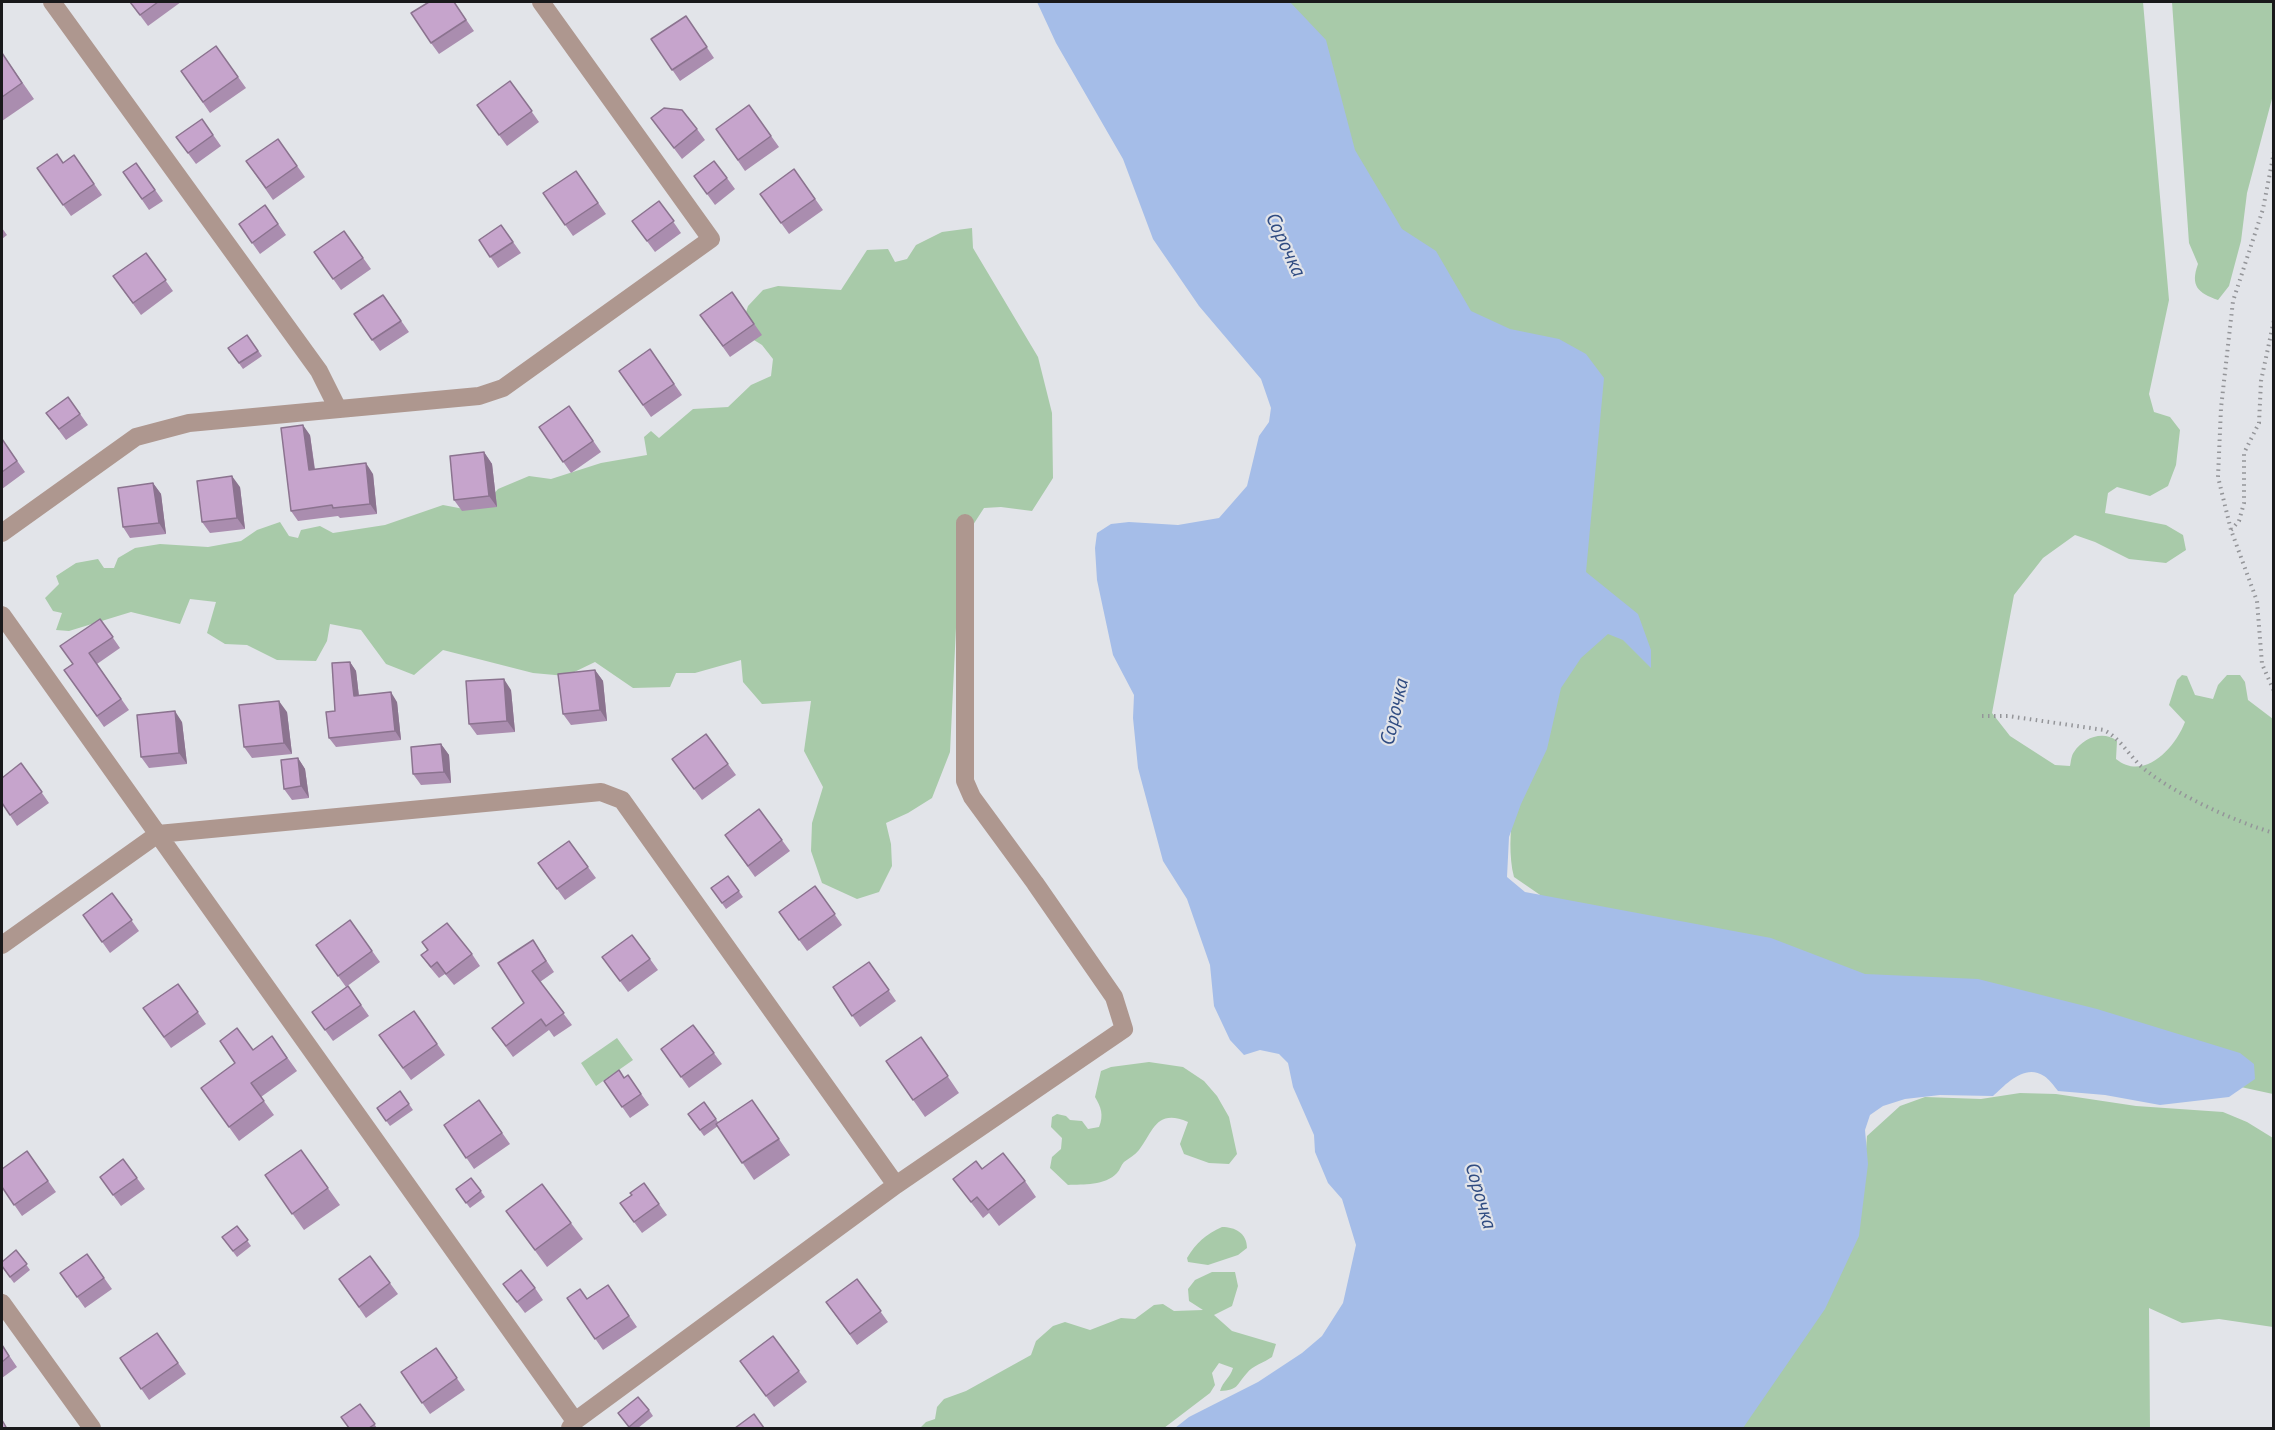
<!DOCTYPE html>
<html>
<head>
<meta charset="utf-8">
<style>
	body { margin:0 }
	#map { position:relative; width:2275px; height:1430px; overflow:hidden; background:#e2e4e9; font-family:"PT Sans",sans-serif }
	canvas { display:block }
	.frame { position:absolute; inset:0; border:3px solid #19191b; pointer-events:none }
</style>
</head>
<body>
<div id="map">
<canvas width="2275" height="1430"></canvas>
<div class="frame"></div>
</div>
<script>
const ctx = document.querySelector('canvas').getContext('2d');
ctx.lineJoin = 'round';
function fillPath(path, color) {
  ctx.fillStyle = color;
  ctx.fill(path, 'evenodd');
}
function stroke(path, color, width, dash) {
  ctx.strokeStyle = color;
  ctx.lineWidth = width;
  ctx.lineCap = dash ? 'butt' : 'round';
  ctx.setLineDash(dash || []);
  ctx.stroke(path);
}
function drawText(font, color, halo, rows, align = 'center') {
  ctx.font = font + ' "PT Sans",sans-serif';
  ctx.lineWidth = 4.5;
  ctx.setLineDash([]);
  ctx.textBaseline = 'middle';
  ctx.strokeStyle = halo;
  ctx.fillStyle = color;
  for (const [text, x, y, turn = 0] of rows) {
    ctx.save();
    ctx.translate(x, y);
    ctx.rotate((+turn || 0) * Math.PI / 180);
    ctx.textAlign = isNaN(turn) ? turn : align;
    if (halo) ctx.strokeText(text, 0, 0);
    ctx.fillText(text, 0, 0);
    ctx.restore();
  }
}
fillPath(new Path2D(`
	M1273,2H2143L2169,300L2149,394L2154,412L2170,417L2180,430L2176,465L2168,486L2150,496L2117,487L2108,493L2105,513L2166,525L2183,535L2186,550L2166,563L2129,559L2095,542L2075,535L2043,558L2014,595L1992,713L2010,736L2055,765L2070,766C2071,762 2071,756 2074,752C2083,738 2103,730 2117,741L2116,759C2144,782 2175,748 2185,722L2169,705L2177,680L2182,675L2187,676L2195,695L2213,699L2218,685L2227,675H2240L2245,682L2248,700L2273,719V1094L2227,1084L1870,983L1562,910L1514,877C1495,791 1561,685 1597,610L1482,338L1410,255Z
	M2172,2H2273V95L2247,193L2241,241L2229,286L2218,300C2198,293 2190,286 2198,264L2189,243Z
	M972,228L973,248L1038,357L1052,413L1053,478L1032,511L1001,507L984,508L960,545L950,752L932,798L908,813L886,823L891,844L892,866L879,892L857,899L822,883L811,851L812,823L823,787L804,751L811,701L762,704L743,682L741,660L695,673H676L670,687L633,688L595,662L566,676L533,673L443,650L414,675L386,664L361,630L330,624L327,641L316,661L277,660L247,645L225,644L207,633L216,602L190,599L180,624L131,612L69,631L56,630L62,613L53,611L45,598L59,584L56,576L76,563L98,559L104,568H114L118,558L135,548L160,544L208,547L241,541L257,530L280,522L289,536L298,538L301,530L320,526L333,533L385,525L443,505L464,509L487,502L498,489L529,476L551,479L601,463L647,455L644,437L651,431L659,438L693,409L728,407L751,385L771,376L773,359L762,345L746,335L743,322L748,306L763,290L778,286L841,290L867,250L888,249L895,262L907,259L916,245L942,232Z
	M617,1038L633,1060L596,1086L581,1063Z
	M1149,1062L1183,1067L1204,1081L1217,1096L1229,1117L1237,1154L1229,1164L1209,1163L1184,1154L1180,1144L1188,1122C1156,1108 1153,1132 1139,1150C1135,1155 1129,1158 1124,1162C1121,1165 1120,1170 1117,1173C1105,1186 1083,1184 1068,1185L1050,1168L1052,1157L1061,1149L1062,1138L1051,1127L1052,1117L1057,1114L1066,1116L1070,1120L1082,1121L1088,1129L1099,1127C1104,1115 1101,1107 1095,1097L1101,1071L1111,1067Z
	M2020,1093L2056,1094L2136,1106L2223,1112L2247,1122L2273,1138V1327L2219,1319L2182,1323L2149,1308L2150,1428H1731L1865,1162L1867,1136L1900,1106L1925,1097L1981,1099Z
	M1222,1227C1235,1227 1247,1233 1247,1248L1238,1255L1208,1265L1188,1262L1187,1258C1196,1243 1206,1234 1222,1227Z
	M1212,1272H1235L1238,1286L1232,1306L1214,1315L1232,1331L1276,1344L1272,1357C1265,1362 1252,1366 1247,1373C1236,1385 1239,1390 1220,1391C1223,1381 1230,1378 1233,1368L1219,1363L1212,1373L1215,1385L1210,1393L1164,1428H920L926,1422L935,1419L937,1407L944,1399L966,1391L1031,1355L1036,1341L1053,1326L1065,1322L1090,1330L1121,1318L1135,1319L1154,1305L1163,1304L1174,1311L1203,1310L1189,1301L1188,1289L1195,1280Z`), '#a8caa9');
fillPath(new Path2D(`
	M1037,2H1290L1326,40L1355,150L1402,229L1436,251L1471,311L1510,329L1559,339L1586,354L1604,378L1586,572L1638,614L1651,650V668L1623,640L1608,634L1581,658L1561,688L1547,749L1521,804L1509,837L1507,877L1525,892L1771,938L1865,974L1978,979L2097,1009L2240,1053L2254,1064L2255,1079L2229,1097L2160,1105L2105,1095L2058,1091C2054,1086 2049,1079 2044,1076C2025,1063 2006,1084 1993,1096L1940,1095L1905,1099L1883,1106L1870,1115L1865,1130L1868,1164L1859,1236L1825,1309L1743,1428H1175L1189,1417L1258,1382L1302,1353L1322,1336L1343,1303L1356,1245L1342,1199L1328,1183L1315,1152L1314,1135L1293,1087L1288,1063L1279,1054L1260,1050L1244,1055L1230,1040L1214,1006L1210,965L1187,899L1163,861L1138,768L1133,718L1134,695L1113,655L1097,580L1095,548L1097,533L1111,524L1129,522L1178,525L1219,518L1247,486L1259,436L1269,422L1271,408L1261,379L1199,306L1153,239L1123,159L1056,43Z`), '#a5bde8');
stroke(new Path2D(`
	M2274,152L2263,209L2233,301L2221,408L2218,477L2231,530L2257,601L2262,664L2274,691
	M2231,530L2239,521L2244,503V453L2259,423L2261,381L2274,320
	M1982,716H2008L2104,730C2123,740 2131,760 2148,772C2179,796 2236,822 2274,833`), '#949599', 4, [1.5, 4.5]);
stroke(new Path2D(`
	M52,2L319,371L338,409
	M2,533L136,437L189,423L479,396L503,388L711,239L541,2
	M2,615L575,1421
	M2,945L158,834L601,792L622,800L896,1185
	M2,1303L92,1428
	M570,1428L575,1421L896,1185L1124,1029L1114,997L1035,883L972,797L965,781V523`), '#ae978f', 18);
fillPath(new Path2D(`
	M130,2H181L148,26Z
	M454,2L474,31L439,54L431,43Z
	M686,16L714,58L680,81L651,39Z
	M216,46L246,88L210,113L181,71Z
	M2,53L34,99L2,121Z
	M510,81L539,122L507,146L485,116Z
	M749,105L779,147L745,171L716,129Z
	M651,118L697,129L705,140L682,159Z
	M202,119L221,146L196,164L176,137Z
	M278,139L305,177L273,200L246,161Z
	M74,155L102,195L71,216L37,168L63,163Z
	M136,163L163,201L149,210L123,172Z
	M794,169L823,210L789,234L760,194Z
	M576,171L606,214L573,236L543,193Z
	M694,176L727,178L735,189L715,205Z
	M659,201L681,233L655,252L632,221Z
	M265,205L286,235L260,254L239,224Z
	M501,225L521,253L498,268L479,240Z
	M2,228L7,235L2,239Z
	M344,231L371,269L341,290L314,252Z
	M146,253L173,291L141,315L113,276Z
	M732,292L762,335L730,357L700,315Z
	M383,295L409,332L380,351L354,314Z
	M247,335L262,356L243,369L228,348Z
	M650,349L682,395L651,417L619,371Z
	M68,397L88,425L66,440L46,413Z
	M569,406L601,452L571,473L539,427Z
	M310,435L315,469L373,474L377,514L340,518L338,516L298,521L291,511Z
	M2,439L25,472L2,489Z
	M484,452L492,464L497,507L462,511L454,500Z
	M153,483L161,494L166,534L130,538L123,527Z
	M240,487L245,529L210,533L202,522Z
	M100,619L120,648L97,664L129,710L104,727L64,670L72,664Z
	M350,662L356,671L359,696L397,702L401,740L336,747L329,738L335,711Z
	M595,670L603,681L607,721L571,725L563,714Z
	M511,690L515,732L477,735L469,724Z
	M287,712L292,754L252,758L244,747Z
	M182,722L187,764L149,768L141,757Z
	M706,734L736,775L702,800L672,759Z
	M441,744L449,755L451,783L421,785L413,774Z
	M298,758L305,769L309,798L292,800L284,789Z
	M21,763L49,803L17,826L2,803Z
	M759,809L790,851L755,877L725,835Z
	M569,841L596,878L565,900L538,863Z
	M728,876L743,897L726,909L711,888Z
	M815,886L842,925L807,951L779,912Z
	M112,893L139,931L110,953L83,915Z
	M350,920L380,962L346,987L316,945Z
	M533,940L554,972L540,982L572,1025L554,1037L549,1030L513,1057L492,1028L524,1003Z
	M422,942L472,954L480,966L454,985L445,974L439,978L429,966L421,955L427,950Z
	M602,957L650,959L658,970L628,992Z
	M869,962L896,1001L860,1027L833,987Z
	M178,984L206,1024L171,1048L143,1008Z
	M348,986L369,1016L333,1041L312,1012Z
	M414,1011L445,1055L411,1080L379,1035Z
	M693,1025L722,1064L689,1088L661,1049Z
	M272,1036L297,1071L261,1097L274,1115L239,1141L201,1088Z
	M921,1037L959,1093L925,1117L886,1061Z
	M628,1075L649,1105L630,1118L604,1081L624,1078Z
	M400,1091L413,1110L390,1126L377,1108Z
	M479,1100L510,1144L474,1169L444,1125Z
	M752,1100L790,1155L754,1180L718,1126L704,1136L688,1114L704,1102L718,1122Z
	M301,1150L340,1205L304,1230L265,1175Z
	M27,1151L56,1192L22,1216L2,1187Z
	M123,1159L145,1189L121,1206L100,1177Z
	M982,1169L1025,1181L1036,1197L999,1226L989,1213L983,1218L953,1179Z
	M471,1178L485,1197L470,1208L456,1189Z
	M644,1183L667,1215L642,1233L620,1203L632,1195Z
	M506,1211L571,1223L583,1239L547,1267Z
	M237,1226L251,1246L237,1257L222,1237Z
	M16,1250L30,1270L14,1283L2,1267Z
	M87,1254L112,1289L85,1308L60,1273Z
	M370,1256L398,1294L366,1318L339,1279Z
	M857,1279L888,1322L857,1345L826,1302Z
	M503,1284L535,1288L543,1300L525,1313Z
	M608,1285L637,1327L603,1350L567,1298L587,1299Z
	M157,1333L186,1374L149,1400L120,1358Z
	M773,1336L807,1382L774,1407L740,1361Z
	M2,1345L17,1367L2,1378Z
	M436,1348L465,1390L430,1414L401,1372Z
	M360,1404L377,1428H349Z
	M649,1410L653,1416L638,1428H630L618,1413Z`), '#aa8daf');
fillPath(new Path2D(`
	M303,425L310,435L316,480L309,470Z
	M484,452L492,464L497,507L489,496Z
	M366,463L373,474L377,514L370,504Z
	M232,476L240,487L245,529L237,518Z
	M153,483L161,494L166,534L159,523Z
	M350,662L356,671L360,706L354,696Z
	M595,670L603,681L607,721L600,710Z
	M504,679L511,690L515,732L507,721Z
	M391,692L397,702L401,740L395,731Z
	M279,701L287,712L292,754L284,743Z
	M175,711L182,722L187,764L179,753Z
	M441,744L449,755L451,783L444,772Z
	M298,758L305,769L309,798L301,786Z`), '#8b738f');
const building = new Path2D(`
	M130,2H158L140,15Z
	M429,2H454L466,20L431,43L411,13Z
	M686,16L707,47L672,70L651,39Z
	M216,46L238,77L203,102L181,71Z
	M2,53L22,83L2,97Z
	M510,81L532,111L499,135L477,105Z
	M749,105L771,136L738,160L716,129Z
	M664,108L682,110L697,129L674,148L651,118Z
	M202,119L213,135L188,153L176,137Z
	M278,139L297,166L266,188L246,161Z
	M57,154L63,163L74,155L94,184L63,205L37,168Z
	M714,161L727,178L707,194L694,176Z
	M136,163L155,190L142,199L123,172Z
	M794,169L815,199L781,223L760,194Z
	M576,171L598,203L565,225L543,193Z
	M659,201L674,221L647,241L632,221Z
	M265,205L278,224L252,243L239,224Z
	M501,225L513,242L490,257L479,240Z
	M344,231L363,258L333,279L314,252Z
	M146,253L166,280L133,303L113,276Z
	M732,292L754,324L723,346L700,315Z
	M383,295L401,321L372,340L354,314Z
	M247,335L258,351L239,363L228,348Z
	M650,349L674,384L643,405L619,371Z
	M68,397L80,414L59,429L46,413Z
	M569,406L593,441L563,462L539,427Z
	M303,425L309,470L366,463L370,504L333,508L332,505L291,511L281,428Z
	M2,439L17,461L2,472Z
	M484,452L489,496L454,500L450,456Z
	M232,476L237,518L202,522L197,481Z
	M153,483L159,523L123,527L118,488Z
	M100,619L113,637L89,653L121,699L97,716L64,670L73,664L60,646Z
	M350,662L354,696L391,692L395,731L329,738L326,712L335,711L332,663Z
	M595,670L600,710L563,714L558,674Z
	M504,679L507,721L469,724L466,681Z
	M279,701L284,743L244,747L239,705Z
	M175,711L179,753L141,757L137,715Z
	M706,734L728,764L694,789L672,759Z
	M441,744L444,772L413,774L411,747Z
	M298,758L301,786L284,789L281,760Z
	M21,763L42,792L10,815L2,803V778Z
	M759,809L782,840L748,866L725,835Z
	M569,841L588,867L557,889L538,863Z
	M728,876L739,891L722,903L711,888Z
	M815,886L835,914L799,940L779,912Z
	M112,893L132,920L102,942L83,915Z
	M350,920L372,951L338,976L316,945Z
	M447,923L472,954L446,974L437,962L431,967L421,955L428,950L422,942Z
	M632,935L650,959L620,981L602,957Z
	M533,940L546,961L532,971L564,1013L546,1026L541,1019L506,1046L492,1028L524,1003L498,963Z
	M869,962L889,990L852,1016L833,987Z
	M178,984L198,1012L164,1037L143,1008Z
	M348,986L361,1005L325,1030L312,1012Z
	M414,1011L437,1044L403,1068L379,1035Z
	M693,1025L714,1053L681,1077L661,1049Z
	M237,1028L253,1050L272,1036L287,1058L251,1083L264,1101L229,1127L201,1088L235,1063L220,1041Z
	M921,1037L948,1076L913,1100L886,1061Z
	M619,1070L624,1078L628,1075L641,1094L622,1107L604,1081Z
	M400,1091L409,1104L386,1121L377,1108Z
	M479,1100L502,1133L466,1158L444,1125Z
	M752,1100L779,1139L742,1163L716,1124Z
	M704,1102L716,1119L700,1130L688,1114Z
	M301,1150L328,1188L292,1214L265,1175Z
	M27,1151L48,1181L14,1205L2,1187V1169Z
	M1003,1153L1025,1181L988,1210L977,1197L971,1202L953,1179L976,1161L982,1169Z
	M123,1159L137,1178L113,1195L100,1177Z
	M471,1178L481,1191L466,1203L456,1189Z
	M644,1183L659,1204L634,1222L620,1203L632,1195L630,1193Z
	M542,1184L571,1223L535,1250L506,1211Z
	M237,1226L248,1240L233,1251L222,1237Z
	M16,1250L27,1264L10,1277L2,1266V1262Z
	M87,1254L104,1278L77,1297L60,1273Z
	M370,1256L390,1283L359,1307L339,1279Z
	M521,1270L535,1288L517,1302L503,1284Z
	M857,1279L881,1311L850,1334L826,1302Z
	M608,1285L629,1316L595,1339L567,1298L580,1289L587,1299Z
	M157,1333L178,1363L141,1389L120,1358Z
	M773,1336L799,1371L766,1396L740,1361Z
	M2,1345L9,1356L2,1362Z
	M436,1348L457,1378L422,1403L401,1372Z
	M638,1397L649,1410L629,1427L618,1413Z
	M360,1404L375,1424L369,1428H349L341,1417Z
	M754,1414L764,1428H735Z
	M2,1420L6,1427L4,1428H2Z`);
fillPath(building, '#c6a4cc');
stroke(building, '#8b738f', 1.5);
drawText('italic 20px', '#304c82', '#e2e4e9', [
	["Сорочка",1285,245,65],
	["Сорочка",1395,712,-77],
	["Сорочка",1480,1196,74]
]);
</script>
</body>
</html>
